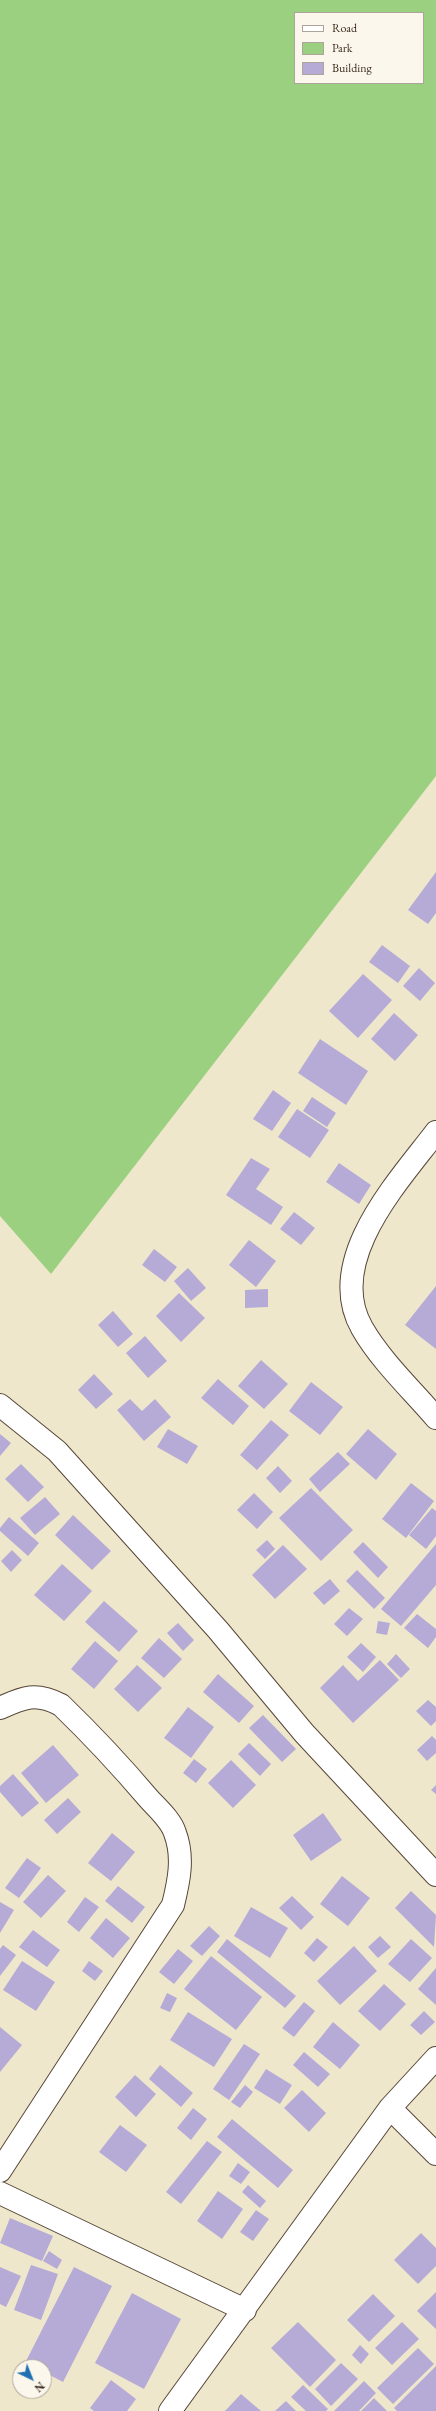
<!DOCTYPE html>
<html>
<head>
<meta charset="utf-8">
<style>
	body { margin:0 }
	#map { position:relative; width:436px; height:2411px; overflow:hidden; background:#efe7cb; font-family:"EB Garamond",serif }
	canvas { display:block }
	.legend { position:absolute; left:294px; top:12px; width:130px; height:72px; box-sizing:border-box; background:#fbf7ec; border:1px solid #aea59a; margin:0; padding:5px 7px; list-style:none; font-size:12px; color:#3b2a1e }
	.legend li { display:flex; align-items:center; gap:8px; height:20px }
	.legend b { width:20px; border:1px solid #aea59a }
	.north { position:absolute; left:12px; top:2359px; width:40px; height:40px; box-sizing:border-box; background:#fbf7ec; border:1px solid #aea59a; border-radius:50%; rotate:137deg; font-size:11px; font-weight:700; line-height:16px; text-align:center; color:#3b2a1e }
	.north::after { content:''; display:block; margin:auto; width:14px; height:18px; background:#1f6fb2; clip-path:polygon(50% 0,100% 100%,50% 72%,0 100%) }
</style>
</head>
<body>
<div id="map">
<canvas width="436" height="2411"></canvas>
<ul class="legend">
<li><b style="height:5px;background:#fff"></b>Road</li>
<li><b style="height:11px;background:#9cd081"></b>Park</li>
<li><b style="height:11px;background:#b5abd6"></b>Building</li>
</ul>
<div class="north">N</div>
</div>
<script>
const ctx = document.querySelector('canvas').getContext('2d');
ctx.lineJoin = 'round';
function fillPath(path, color) {
  ctx.fillStyle = color;
  ctx.fill(path, 'evenodd');
}
function stroke(path, color, width, dash) {
  ctx.strokeStyle = color;
  ctx.lineWidth = width;
  ctx.lineCap = dash ? 'butt' : 'round';
  ctx.setLineDash(dash || []);
  ctx.stroke(path);
}
fillPath(new Path2D(`
	M0,0H436V776L51,1274L0,1216ZM295,13H423V83H295Z`), '#9cd081');
fillPath(new Path2D(`
	M436,872V913L428,924L408,910Z
	M382,945L410,966L398,983L369,962Z
	M419,968L435,983L420,1001L403,986Z
	M363,974L392,1000L358,1038L329,1011Z
	M394,1013L418,1035L395,1061L371,1039Z
	M320,1039L368,1071L346,1105L298,1073Z
	M273,1090L291,1103L272,1131L253,1119Z
	M312,1097L336,1113L327,1127L303,1111Z
	M297,1109L329,1130L310,1158L278,1137Z
	M251,1158L270,1169L256,1189L283,1207L271,1225L226,1195Z
	M339,1163L371,1185L359,1204L326,1182Z
	M294,1212L315,1228L301,1245L280,1229Z
	M249,1240L276,1261L256,1287L229,1265Z
	M154,1249L177,1267L165,1282L142,1265Z
	M188,1268L206,1288L191,1301L174,1281Z
	M436,1286V1349L405,1325Z
	M268,1289V1307L245,1308V1290Z
	M179,1293L205,1318L181,1342L156,1316Z
	M113,1311L133,1334L118,1347L98,1325Z
	M145,1336L167,1361L148,1378L126,1353Z
	M261,1360L288,1384L264,1409L238,1386Z
	M94,1374L113,1394L96,1409L78,1390Z
	M218,1379L249,1406L233,1425L201,1398Z
	M311,1382L343,1407L320,1435L289,1411Z
	M130,1399L142,1411L155,1399L171,1417L144,1441L117,1410Z
	M271,1420L289,1435L257,1470L240,1455Z
	M168,1429L198,1446L187,1464L157,1447Z
	M368,1429L397,1454L376,1480L346,1454Z
	M0,1434L11,1443L0,1456Z
	M338,1452L350,1464L320,1492L309,1479Z
	M21,1464L44,1487L28,1502L5,1479Z
	M278,1466L292,1481L280,1493L266,1478Z
	M411,1483L434,1501L406,1538L382,1519Z
	M311,1488L353,1530L321,1561L279,1518Z
	M254,1493L273,1512L257,1529L237,1510Z
	M45,1497L60,1514L35,1535L20,1518Z
	M432,1508L436,1511V1536L426,1549L409,1535Z
	M73,1515L111,1551L92,1570L55,1535Z
	M9,1517L39,1543L28,1556L0,1531V1528Z
	M267,1540L275,1549L265,1559L256,1550Z
	M363,1542L388,1567L378,1578L353,1552Z
	M436,1544V1585L401,1626L381,1609Z
	M283,1545L307,1569L275,1599L252,1575Z
	M12,1550L22,1560L11,1572L1,1561Z
	M62,1564L92,1591L64,1621L34,1595Z
	M357,1570L385,1598L374,1609L346,1581Z
	M330,1579L340,1591L324,1605L313,1593Z
	M104,1601L138,1631L119,1652L85,1622Z
	M349,1608L363,1619L347,1636L334,1624Z
	M417,1614L436,1629V1637L428,1648L404,1628Z
	M378,1621L390,1623L387,1635L376,1633Z
	M178,1623L194,1640L183,1651L167,1633Z
	M159,1638L182,1659L164,1678L141,1658Z
	M95,1641L118,1661L94,1689L71,1669Z
	M361,1643L376,1657L363,1672L347,1657Z
	M396,1654L410,1669L401,1678L387,1664Z
	M380,1660L399,1680L353,1723L320,1688L343,1665L358,1681Z
	M137,1665L162,1688L138,1712L114,1689Z
	M218,1674L254,1706L239,1723L203,1692Z
	M428,1700L436,1707V1721L431,1726L416,1711Z
	M188,1707L214,1727L191,1758L164,1738Z
	M263,1715L296,1749L282,1762L249,1728Z
	M432,1736L436,1740V1753L427,1761L417,1750Z
	M249,1743L271,1764L260,1776L238,1754Z
	M53,1745L79,1775L46,1803L21,1773Z
	M194,1759L207,1769L196,1783L183,1773Z
	M231,1760L256,1785L233,1808L208,1783Z
	M13,1774L39,1803L22,1817L0,1792V1786Z
	M436,1785V1794L431,1790Z
	M68,1798L81,1812L57,1834L44,1820Z
	M323,1813L342,1840L311,1861L293,1835Z
	M112,1833L135,1852L111,1881L88,1863Z
	M27,1858L41,1868L19,1898L5,1888Z
	M48,1875L66,1891L41,1918L23,1902Z
	M342,1876L370,1898L348,1926L320,1904Z
	M118,1886L145,1907L132,1923L105,1901Z
	M411,1891L436,1915L434,1947L395,1908Z
	M292,1896L314,1917L301,1930L279,1908Z
	M85,1897L99,1907L79,1932L67,1922Z
	M0,1902L14,1910L0,1933Z
	M251,1907L288,1928L270,1958L234,1936Z
	M106,1918L130,1938L113,1958L90,1938Z
	M209,1926L220,1936L202,1956L190,1946Z
	M33,1930L60,1950L47,1967L19,1947Z
	M380,1936L391,1947L378,1958L368,1947Z
	M317,1938L328,1947L314,1962L304,1953Z
	M227,1939L296,1996L285,2008L217,1952Z
	M411,1939L432,1958L410,1982L388,1964Z
	M3,1945L16,1955L0,1976V1949Z
	M354,1946L377,1971L340,2005L317,1981Z
	M178,1949L193,1961L174,1984L159,1972Z
	M211,1956L262,1997L236,2030L184,1989Z
	M22,1961L55,1982L36,2011L3,1990Z
	M89,1961L103,1971L95,1981L82,1971Z
	M436,1968V2005L418,1989Z
	M384,1984L406,2004L380,2031L358,2011Z
	M167,1993L177,1998L170,2012L160,2008Z
	M304,2002L315,2011L294,2037L282,2028Z
	M424,2011L435,2022L421,2035L410,2025Z
	M188,2012L232,2039L214,2067L170,2040Z
	M333,2022L360,2045L340,2069L313,2047Z
	M0,2027L22,2045L0,2072Z
	M244,2044L260,2054L229,2100L213,2089Z
	M304,2052L330,2074L318,2087L293,2065Z
	M160,2065L193,2093L181,2107L149,2079Z
	M266,2069L292,2085L280,2104L254,2088Z
	M135,2075L156,2094L136,2117L115,2097Z
	M245,2085L253,2092L240,2108L231,2102Z
	M302,2090L326,2113L309,2132L284,2108Z
	M193,2108L207,2119L191,2140L177,2128Z
	M232,2119L293,2170L278,2188L217,2137Z
	M120,2125L147,2145L126,2172L99,2152Z
	M207,2141L222,2152L181,2204L166,2192Z
	M238,2163L250,2172L241,2184L229,2176Z
	M248,2185L266,2201L260,2208L242,2192Z
	M218,2191L243,2209L222,2239L197,2221Z
	M256,2210L269,2219L253,2241L240,2232Z
	M10,2218L53,2236L42,2261L0,2243Z
	M421,2233L436,2248V2266L418,2284L394,2260Z
	M49,2251L62,2260L57,2269L43,2261Z
	M31,2265L58,2274L41,2320L14,2310Z
	M0,2267L21,2276L6,2307L0,2304Z
	M74,2267L112,2286L63,2382L44,2372V2367H33L25,2363Z
	M436,2292V2329L417,2311Z
	M132,2293L181,2319L144,2389L95,2363Z
	M373,2294L395,2316L369,2342L347,2320Z
	M298,2322L336,2360L310,2387L271,2348Z
	M402,2322L419,2339L392,2365L375,2348Z
	M360,2345L369,2354L361,2364L352,2355Z
	M418,2348L434,2364L393,2404L377,2388Z
	M341,2363L358,2379L331,2406L315,2389Z
	M436,2366V2411H397L394,2408Z
	M111,2380L136,2399L127,2411H94L90,2408Z
	M364,2381L376,2393L359,2411H334Z
	M303,2385L328,2409L326,2411H306L291,2397Z
	M241,2394L261,2411H225Z
	M374,2398L387,2411H361Z
	M286,2401L296,2411H275Z`), '#b5abd6');
const street = new Path2D(`
	M436,1132C397,1183 324,1261 362,1328C381,1361 411,1389 436,1418
	M0,1405L57,1451L218,1630L304,1733L436,1875
	M0,1708C24,1697 36,1692 61,1705C92,1735 121,1766 149,1799C158,1809 171,1820 175,1833C184,1857 179,1881 173,1905L0,2171
	M390,2108L436,2154
	M0,2193L245,2310
	M170,2411L390,2108L436,2058`);
stroke(street, '#564638', 24);
stroke(street, '#fff', 22);
</script>
</body>
</html>
